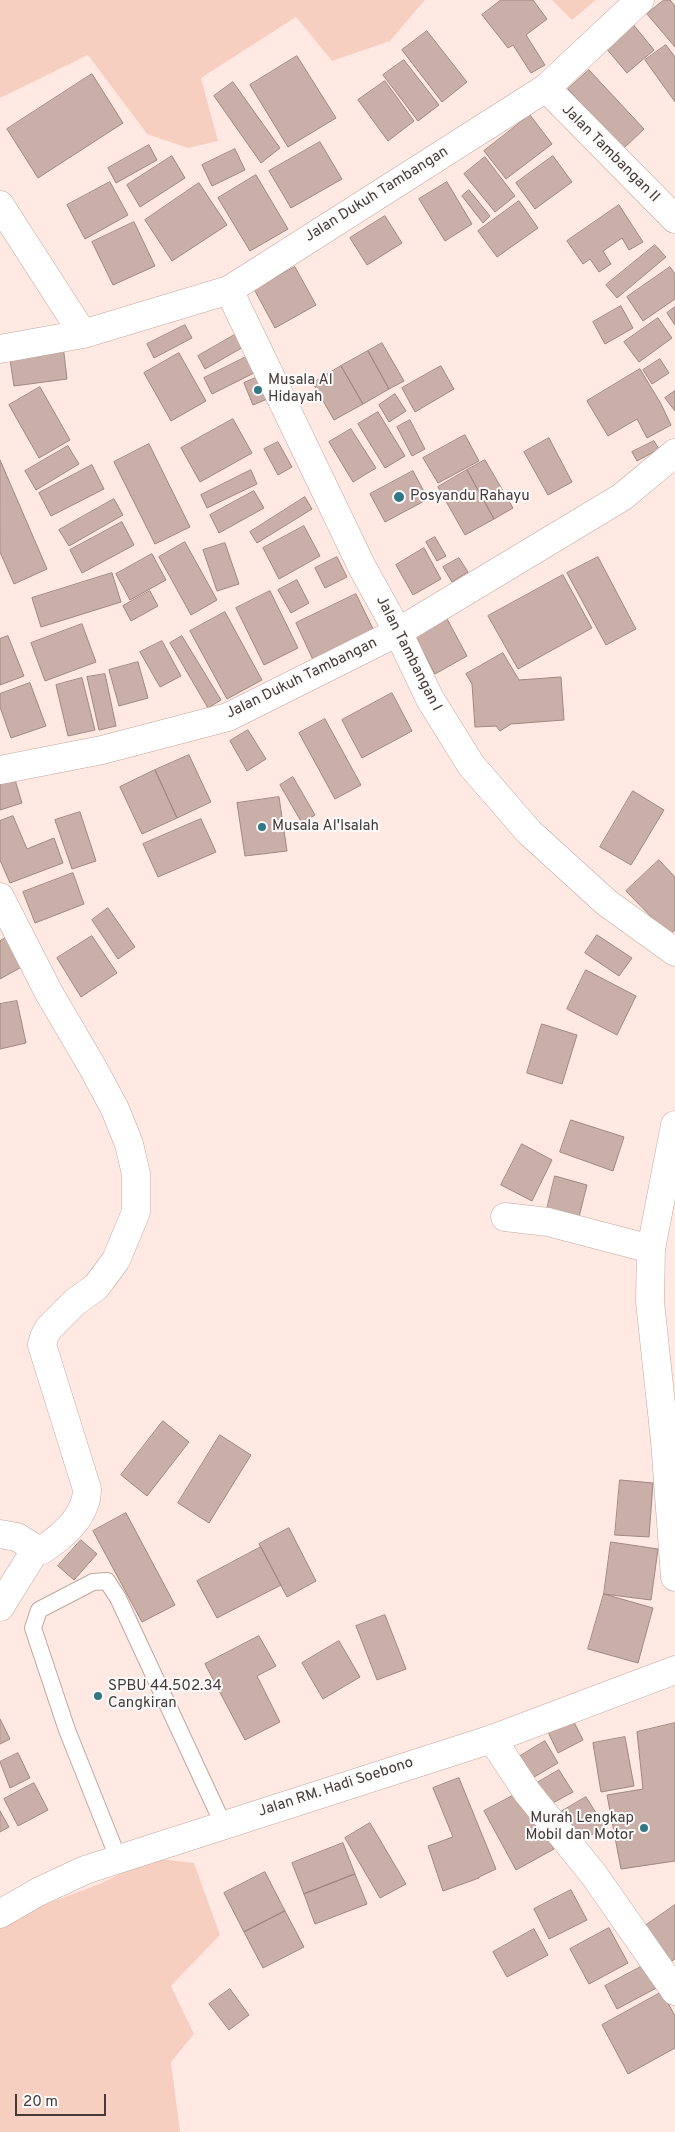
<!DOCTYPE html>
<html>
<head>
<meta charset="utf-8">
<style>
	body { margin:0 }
	#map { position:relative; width:675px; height:2132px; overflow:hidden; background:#ffe9e2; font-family:Overpass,sans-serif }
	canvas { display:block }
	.scale { position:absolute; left:15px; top:2094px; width:91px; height:22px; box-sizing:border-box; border:2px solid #453a37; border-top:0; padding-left:6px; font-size:15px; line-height:18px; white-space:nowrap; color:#453a37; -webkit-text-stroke:4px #fbfbfb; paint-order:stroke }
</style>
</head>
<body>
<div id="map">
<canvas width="675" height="2132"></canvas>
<div class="scale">20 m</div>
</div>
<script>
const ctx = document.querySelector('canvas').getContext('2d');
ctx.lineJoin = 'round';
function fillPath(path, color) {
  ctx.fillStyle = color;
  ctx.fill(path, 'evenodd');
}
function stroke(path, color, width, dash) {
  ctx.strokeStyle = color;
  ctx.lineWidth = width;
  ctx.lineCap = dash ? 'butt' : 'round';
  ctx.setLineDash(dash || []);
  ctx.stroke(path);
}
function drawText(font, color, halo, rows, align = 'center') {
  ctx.font = font + ' Overpass,sans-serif';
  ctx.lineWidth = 4;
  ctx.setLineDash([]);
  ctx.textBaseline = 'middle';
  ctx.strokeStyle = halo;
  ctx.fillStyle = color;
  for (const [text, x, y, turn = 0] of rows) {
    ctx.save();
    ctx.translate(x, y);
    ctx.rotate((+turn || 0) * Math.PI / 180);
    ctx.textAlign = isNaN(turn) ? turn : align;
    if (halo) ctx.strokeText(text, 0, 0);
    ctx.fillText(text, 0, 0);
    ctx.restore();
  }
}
fillPath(new Path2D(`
	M0,0H425L390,41L332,61L296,17L201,78L218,141L188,148L147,134L88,55L0,98Z
	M552,0H596L572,20Z
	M152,1858L194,1863L220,1935L171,1986L194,2034L171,2062L180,2132H0V1921L100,1884Z`), '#f7cfc1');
const building = new Path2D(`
	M501,0H533L547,19L526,35L545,65L531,73L513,45L508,48L482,15Z
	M664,0H670L675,6V47L647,14Z
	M632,23L654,50L627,73L605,47Z
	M427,31L467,82L442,102L402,50Z
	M666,45L675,57V102L645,60Z
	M297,56L336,118L288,147L250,85Z
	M404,60L439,105L418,121L383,75Z
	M589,70L644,129L623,149L568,89Z
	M92,74L123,123L38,178L7,129Z
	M385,81L414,121L388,141L358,100Z
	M233,82L280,148L261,163L214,96Z
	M530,115L552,144L506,179L484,151Z
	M320,142L342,179L291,208L269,171Z
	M149,145L157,160L116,183L108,168Z
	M235,149L245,170L212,186L202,165Z
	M172,156L185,178L140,207L127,185Z
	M553,156L572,182L535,209L516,183Z
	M485,157L515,196L495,212L464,174Z
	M256,175L288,229L250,251L218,198Z
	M110,182L128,215L85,239L67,205Z
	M447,182L472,224L445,241L419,199Z
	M199,183L227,225L172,261L145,220Z
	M469,190L490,216L483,223L462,196Z
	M519,201L538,228L497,257L478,231Z
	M619,205L643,242L629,250L622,238L603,251L611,264L599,272L590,259L583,264L567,241Z
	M385,216L402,243L367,265L350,238Z
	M134,222L155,266L113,285L92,242Z
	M655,245L666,257L617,298L606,285Z
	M295,267L316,305L275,328L254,289Z
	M670,267L675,274V299L643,321L627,297Z
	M621,306L633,328L605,344L593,322Z
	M675,307V325L667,313Z
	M658,318L672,338L639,362L624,342Z
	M185,325L192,338L154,358L147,344Z
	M238,333L245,346L205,369L198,356Z
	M382,343L404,381L389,389L368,351Z
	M63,345L67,379L14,386L9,353Z
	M368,351L389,389L363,404L341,366Z
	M179,353L206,401L171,421L144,373Z
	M246,357L254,373L212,394L204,378Z
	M660,359L669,373L652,384L643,370Z
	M341,366L363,404L334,420L313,383Z
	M441,366L454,389L415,412L402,388Z
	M640,369L661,404L671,425L647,438L637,419L608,436L587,401Z
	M262,375L272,397L253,405L244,383Z
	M40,387L70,440L39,458L9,405Z
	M675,391V411L665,398Z
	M395,394L406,411L389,422L379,405Z
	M378,412L405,456L385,468L358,424Z
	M233,419L252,453L200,482L181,448Z
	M410,420L425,449L412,456L397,427Z
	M351,429L376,468L353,482L329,442Z
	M465,435L479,461L438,483L423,458Z
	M549,438L572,482L548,495L524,452Z
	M654,441L659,449L637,461L632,452Z
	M278,442L292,467L278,475L264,449Z
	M149,444L190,527L155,544L114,462Z
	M68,446L79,464L36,490L25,471Z
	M0,460L47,569L14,584L0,552Z
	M485,460L513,508L494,519L467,470Z
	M92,465L104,489L51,516L39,493Z
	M251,470L257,484L207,508L201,495Z
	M467,470L494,519L465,535L438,487Z
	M413,471L428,499L385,522L370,494Z
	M254,491L264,508L219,533L210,515Z
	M305,497L312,509L257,543L250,532Z
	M114,499L123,515L69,546L59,530Z
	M122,522L134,545L82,573L70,550Z
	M304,526L320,556L279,579L263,548Z
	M435,537L446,556L437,561L426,542Z
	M185,542L217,600L191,615L159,557Z
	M225,543L239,584L217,591L203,550Z
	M424,548L441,579L413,595L396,565Z
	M152,554L166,580L130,600L116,574Z
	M337,557L347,577L325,588L315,568Z
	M598,557L636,629L606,645L567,573Z
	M459,558L468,572L452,582L443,567Z
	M112,573L121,602L41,627L32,598Z
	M563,575L592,628L518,669L488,616Z
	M297,580L309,603L291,613L278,590Z
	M150,591L158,606L131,621L123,606Z
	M270,591L298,648L264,665L236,608Z
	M356,594L375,633L314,662L296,623Z
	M225,612L262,680L227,699L190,631Z
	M446,617L467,656L435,674L413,634Z
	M82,624L96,662L45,681L31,643Z
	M8,636L24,676L0,685V639Z
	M182,636L221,700L208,708L170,643Z
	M162,641L181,676L160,687L140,652Z
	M503,653L519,680L561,677L564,720L511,724L500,731L496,726L475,727L472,684L466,674Z
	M138,662L148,698L119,706L109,670Z
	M105,674L116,726L99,730L87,677Z
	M82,678L95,730L68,736L56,685Z
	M30,683L46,726L11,738L0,707V694Z
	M392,693L412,731L362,758L342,720Z
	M325,719L361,785L335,799L299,733Z
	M248,730L266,759L247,771L230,741Z
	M189,755L211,802L177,818L155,770Z
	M155,770L177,818L142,834L120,787Z
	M13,773L22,803L0,810V777Z
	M293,777L315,815L302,823L280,785Z
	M633,791L664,810L631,865L600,847Z
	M279,797L287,851L245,856L237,803Z
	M80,812L96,861L72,869L55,820Z
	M13,816L27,849L54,838L63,863L10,883L0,860V821Z
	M201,819L216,852L158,877L143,844Z
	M659,860L675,877V930L669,935L626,891Z
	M73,873L84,904L35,923L23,892Z
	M108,908L135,947L118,959L92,920Z
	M11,935L27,964L0,979V941Z
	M597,935L632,958L619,976L585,953Z
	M92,936L117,973L81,997L57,958Z
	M586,970L636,996L617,1035L567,1009Z
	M17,1001L26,1043L0,1049V1004Z
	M542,1024L577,1035L562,1084L527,1073Z
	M571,1120L624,1137L613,1171L560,1152Z
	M522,1144L552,1160L532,1201L501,1185Z
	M555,1176L587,1185L579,1217L547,1209Z
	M163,1421L189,1442L147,1496L121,1475Z
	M220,1435L251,1455L209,1523L178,1503Z
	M620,1480L653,1483L649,1537L615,1535Z
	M126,1513L175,1605L142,1622L93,1531Z
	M289,1528L316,1581L287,1597L259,1544Z
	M81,1540L97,1554L74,1580L58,1566Z
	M611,1542L658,1549L651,1600L604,1594Z
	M261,1547L281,1585L217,1618L197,1581Z
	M604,1594L653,1608L638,1663L588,1649Z
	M385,1615L406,1669L377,1680L356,1626Z
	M259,1636L276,1666L257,1676L280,1722L245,1740L205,1664Z
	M339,1641L360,1677L323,1699L302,1663Z
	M0,1719L10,1739L0,1744Z
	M573,1720L583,1740L558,1753L548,1732Z
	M675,1723V1861L621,1869L607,1795L643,1789L637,1732Z
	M625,1737L634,1786L601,1792L593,1743Z
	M545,1741L558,1763L529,1780L517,1758Z
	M18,1753L30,1778L10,1788L0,1762Z
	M559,1770L573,1792L549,1805L537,1783Z
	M459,1778L496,1869L479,1877V1878L443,1891L428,1846L453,1837L433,1788Z
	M34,1783L48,1810L18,1826L4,1799Z
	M522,1791L554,1849L516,1870L484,1811Z
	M586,1797L605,1827L577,1843L559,1813Z
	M0,1811L9,1827L0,1832Z
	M370,1823L406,1884L380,1898L345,1838Z
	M343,1843L355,1874L304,1894L292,1863Z
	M265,1872L285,1911L244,1932L224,1893Z
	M355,1874L367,1904L315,1924L304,1894Z
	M571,1890L587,1920L549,1939L534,1909Z
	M675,1905V1959L667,1964L642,1928Z
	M285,1911L304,1947L263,1968L244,1932Z
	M609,1928L628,1963L589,1984L570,1949Z
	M534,1929L548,1955L507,1977L493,1952Z
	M650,1962L662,1985L617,2009L605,1986Z
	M230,1989L249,2015L229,2030L209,2004Z
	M662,1992L675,2016V2048L628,2074L602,2025Z`);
fillPath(building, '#c9afa7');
stroke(building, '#a0877f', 1);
const lane = new Path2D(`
	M118,1858L67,1730L33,1628L39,1610L93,1582L107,1581L118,1598L223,1824`);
const street = new Path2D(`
	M546,88L675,219
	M0,205L83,334
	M229,290L362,567L398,632L430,699L471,765L529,832L607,903L675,952
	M0,349L83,334L229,290L546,88L640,0
	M0,770L102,750L228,717L398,632L622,497L675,453
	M0,897L49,993L93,1068L115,1109L129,1144L136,1174V1212L116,1260L96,1287L75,1302L49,1328L44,1337L42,1345L87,1489C87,1516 63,1536 42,1550L36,1549L17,1537L0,1534
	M505,1217L548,1222L651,1249
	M0,1607L36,1549
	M492,1739L527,1792L594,1875L675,1991`);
const primary = new Path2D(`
	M675,1125L651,1249L650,1302L665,1441L675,1577
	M0,1914L38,1892L85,1870L492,1739L675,1670`);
stroke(lane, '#c0a79e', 18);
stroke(street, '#c0a79e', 29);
stroke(primary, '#c0a79e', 29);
stroke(lane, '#fff', 16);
stroke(street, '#fff', 28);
stroke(primary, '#fff', 28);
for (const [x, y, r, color] of [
	[258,390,5,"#327785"],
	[399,497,6,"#327785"],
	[262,827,5,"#327785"],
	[98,1696,5,"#327785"],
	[644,1828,5,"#327785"]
]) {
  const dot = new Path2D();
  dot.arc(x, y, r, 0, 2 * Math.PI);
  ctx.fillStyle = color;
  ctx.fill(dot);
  stroke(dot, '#fbfbfb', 2);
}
drawText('15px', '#453a37', '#fbfbfb', [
	["Jalan Tambangan II",610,154,45],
	["Jalan Dukuh Tambangan",377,195,-32],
	["Jalan Tambangan I",408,654,63],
	["Jalan Dukuh Tambangan",302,679,-26],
	["Jalan RM. Hadi Soebono",336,1788,-18]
]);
drawText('15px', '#453a37', '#fbfbfb', [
	["Musala Al",268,381],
	["Hidayah",268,398],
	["Posyandu Rahayu",410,497],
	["Musala Al'Isalah",272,827],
	["SPBU 44.502.34",108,1687],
	["Cangkiran",108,1704],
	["Murah Lengkap",634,1819,"right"],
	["Mobil dan Motor",634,1836,"right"]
], 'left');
</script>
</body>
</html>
